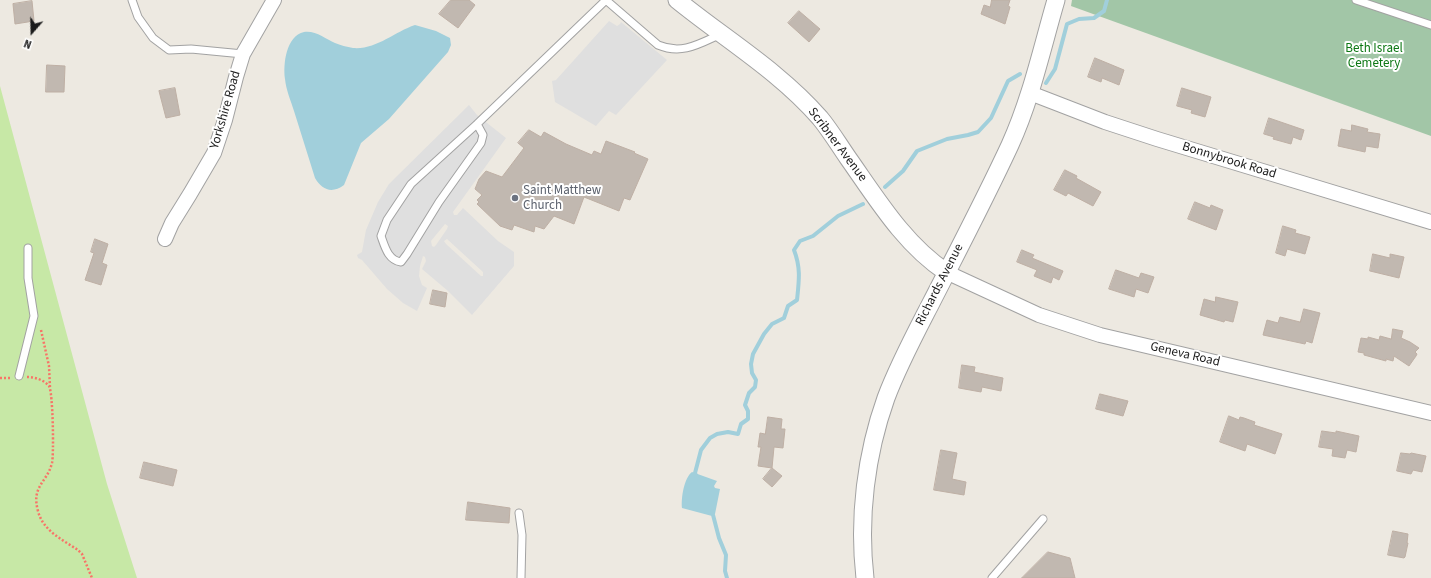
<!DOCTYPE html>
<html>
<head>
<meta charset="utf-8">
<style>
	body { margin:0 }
	#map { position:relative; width:1431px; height:578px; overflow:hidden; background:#ede9e1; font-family:"Source Sans 3",sans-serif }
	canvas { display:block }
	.north { position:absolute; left:12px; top:12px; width:40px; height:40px; -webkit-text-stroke:3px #fff; paint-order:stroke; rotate:200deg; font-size:11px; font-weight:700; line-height:16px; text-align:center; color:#1b1b1b }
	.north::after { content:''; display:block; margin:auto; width:14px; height:18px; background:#1b1b1b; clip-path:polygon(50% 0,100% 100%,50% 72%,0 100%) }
</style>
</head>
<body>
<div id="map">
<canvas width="1431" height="578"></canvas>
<div class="north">N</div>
</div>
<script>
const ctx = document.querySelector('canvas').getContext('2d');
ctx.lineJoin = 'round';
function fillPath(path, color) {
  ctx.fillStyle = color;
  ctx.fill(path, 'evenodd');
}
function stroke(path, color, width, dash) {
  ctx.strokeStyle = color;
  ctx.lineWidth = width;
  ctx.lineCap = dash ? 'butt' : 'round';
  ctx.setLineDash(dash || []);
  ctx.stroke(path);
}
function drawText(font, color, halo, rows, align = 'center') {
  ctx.font = font + ' "Source Sans 3",sans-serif';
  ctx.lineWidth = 4;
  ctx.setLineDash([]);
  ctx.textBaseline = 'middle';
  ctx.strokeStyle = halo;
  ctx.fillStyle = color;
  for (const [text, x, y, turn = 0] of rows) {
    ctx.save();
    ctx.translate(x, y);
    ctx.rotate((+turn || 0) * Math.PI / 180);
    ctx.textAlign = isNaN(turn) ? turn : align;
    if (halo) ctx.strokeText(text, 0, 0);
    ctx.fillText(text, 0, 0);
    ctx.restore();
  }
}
fillPath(new Path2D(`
	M0,86L107,484L137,578H0Z`), '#c7e8a6');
fillPath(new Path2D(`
	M1072,0H1431V136L1071,6Z`), '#a2c6a7');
fillPath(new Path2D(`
	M609,21L617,26L620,24L621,22L667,60L616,115L609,111L596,126L555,102L552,81L556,80Z
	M469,105L477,115L506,138L453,212L454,215H457L463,208L498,241L514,252V266L472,315L448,291L422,269L426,261L425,257L423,256L420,266L419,276L422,285L427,288L417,311L403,303L387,289L362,260L358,258L357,255L362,252L366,230L378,202L389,184ZM445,224L448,226L447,229L436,245L434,247L432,246L431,241ZM447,239L483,272V276H481L446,244L444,241Z`), '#dfdfdf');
fillPath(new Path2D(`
	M415,25L436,31L450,38L451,45L448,52L389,119L361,143L344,185C332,194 322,190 315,178C308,156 301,133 294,111C291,101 286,90 285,79C283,64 286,36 304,32C315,30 326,39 335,43C340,45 347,47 353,48C376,50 394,32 415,25Z
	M692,472L717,481L714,486L715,488L720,489L715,514L712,516L682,508C681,498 684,478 692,472Z`), '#a1cfdb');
stroke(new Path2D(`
	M1046,83L1055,69L1067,24L1079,19L1094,18L1104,11L1107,0
	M885,187L903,171L917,151L947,139L968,135L978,132L991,118L1008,81L1020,74
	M697,478L695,473L701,450L710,438L717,434L728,432L738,434L741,424L748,419V411L745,405L749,393L755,387L756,380L752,373L751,364L753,354L764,334L772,324L784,318L788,306L797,300C799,281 801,268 794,250L800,241L813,236L838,216L863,204
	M712,511L719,538L726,555L725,571L727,578`), '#a1cfdb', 4);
const building = new Path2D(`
	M451,0H469L475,5L458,28L439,14Z
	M992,0H1010L1008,6L1010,7L1005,24L981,14L984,5L990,7Z
	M32,1L34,21L15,24L13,4Z
	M799,11L820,29L809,42L788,23Z
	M1095,58L1124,70L1119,85L1102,78L1101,82L1088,77Z
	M47,65L65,66L64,92H46Z
	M175,88L180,115L166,118L159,91Z
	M1182,88L1211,97L1205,117L1191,113L1192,110L1177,106Z
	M1269,118L1304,130L1301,140L1293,137L1291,144L1273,139L1274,137L1264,134Z
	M1352,125L1368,129L1367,132L1380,134L1378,148L1366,146L1365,152L1338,146L1341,129L1351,131Z
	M529,130L541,137L544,132L566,144L592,155L594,151L601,154L606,141L635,152L634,153L648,159L630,200L624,198L619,211L584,197L574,224L554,216L544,229L535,226L534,232L514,225L512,230L500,226L477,204L479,202L477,200L482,195L475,189L479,179L486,171L502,177L524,148L518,143Z
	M1065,170L1077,176L1076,178L1101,192L1093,206L1068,193L1066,196L1054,190Z
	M1195,202L1210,208L1211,205L1223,210L1216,230L1188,219Z
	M1283,226L1296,230L1295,233L1310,237L1305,254L1287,249L1285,256L1276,253Z
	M95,239L108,244L102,263L107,265L101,285L85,280L94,253L91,252Z
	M1022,250L1034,255L1032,258L1063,271L1059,280L1053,277L1051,283L1034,276L1037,270L1017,262Z
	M1373,254L1390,258V254L1404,257L1399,278L1370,271Z
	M1116,270L1139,278L1141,273L1154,277L1148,293L1136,289L1134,297L1109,289Z
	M433,290L447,293L445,307L430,304Z
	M1216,297L1238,302L1233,322L1225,320L1224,322L1200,315L1204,299L1215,302Z
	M1304,309L1320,313L1312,343L1306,341L1305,344L1263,335L1267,320L1278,323L1280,317L1300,322Z
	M1393,329L1403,331L1401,338L1410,342L1419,348L1415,352L1417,354L1416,356L1409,366L1394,356L1393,361L1386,359V361L1364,355V353L1358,352L1361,338L1368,339V337L1379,340L1380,336L1391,339Z
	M962,365L975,367L974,372L1003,378L1001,391L982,387L981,392L959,388Z
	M1100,394L1128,401L1123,416L1096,409Z
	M1229,416L1239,420L1240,417L1244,418L1255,422L1254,425L1282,434L1275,454L1247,444L1245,451L1220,442Z
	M768,417L782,419L781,429H785L783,448L774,447L772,468L758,466L761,447H758L760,433L765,434Z
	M1322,431L1336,433V431L1359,436L1356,452L1347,450L1345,458L1332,456L1333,449L1319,447Z
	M941,450L957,453L952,479L966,482L964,495L934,490Z
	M1401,453L1410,454L1411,453L1426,456L1422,472L1413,470L1411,474L1397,471Z
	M144,462L177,470L173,486L140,478Z
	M772,468L782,476L772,487L763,479Z
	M468,502L510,508L509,523L466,520Z
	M1393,531L1408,534L1407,543H1408L1405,557L1404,558L1388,555Z
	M1048,552L1070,558L1075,578H1022Z`);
fillPath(building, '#c1b8b0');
stroke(building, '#beafa4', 1);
const service = new Path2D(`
	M132,0L138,17L153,38L169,50L191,49L243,54
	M606,0L658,45C682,55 699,44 721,34
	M1356,0L1431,25
	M477,124L483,135L481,143L439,202L407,254L401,262C388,260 385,247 381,236L387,220L411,184L477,124L606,0
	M19,376L34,316L28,278V248
	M519,513L522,535L521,578
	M992,578L1043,519`);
const minor = new Path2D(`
	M1030,93L1105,122L1157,139L1431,222
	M165,239L172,223L190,194L214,153L225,120L236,77L243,54L274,0
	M946,272L1039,315L1100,335L1431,413`);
const tertiary = new Path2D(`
	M677,0C725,39 779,71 820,118C830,130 839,145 848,158C877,199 904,244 946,272
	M865,578C858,518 866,454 886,398C898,366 914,336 930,305C957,252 985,199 1010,145C1031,99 1042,48 1056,0`);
stroke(service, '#a2a2a2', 9);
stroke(minor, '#a2a2a2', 16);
stroke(tertiary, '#a2a2a2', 19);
stroke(new Path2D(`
	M41,330L49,366L50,388
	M27,377C35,377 44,380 49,386C53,392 54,454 52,463C47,483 31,486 38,511C43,531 63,540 78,550L82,554L92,578
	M0,378H10`), '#f87467', 2.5, [2, 2]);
stroke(service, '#fff', 7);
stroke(minor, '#fff', 14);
stroke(tertiary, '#fff', 17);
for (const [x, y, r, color] of [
	[515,198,4,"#6b7280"]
]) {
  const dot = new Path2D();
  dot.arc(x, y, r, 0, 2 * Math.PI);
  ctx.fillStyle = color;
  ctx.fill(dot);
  stroke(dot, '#fff', 1.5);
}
drawText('13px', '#0c7713', '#fff', [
	["Beth Israel",1374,49],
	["Cemetery",1374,64]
]);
drawText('13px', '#1b1b1b', '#fff', [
	["Yorkshire Road",226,110,-74],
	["Scribner Avenue",837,145,53],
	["Bonnybrook Road",1229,161,17],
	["Richards Avenue",940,285,-63],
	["Geneva Road",1185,355,13]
]);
drawText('13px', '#5b616d', '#fff', [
	["Saint Matthew",523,191],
	["Church",523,206]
], 'left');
</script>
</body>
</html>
